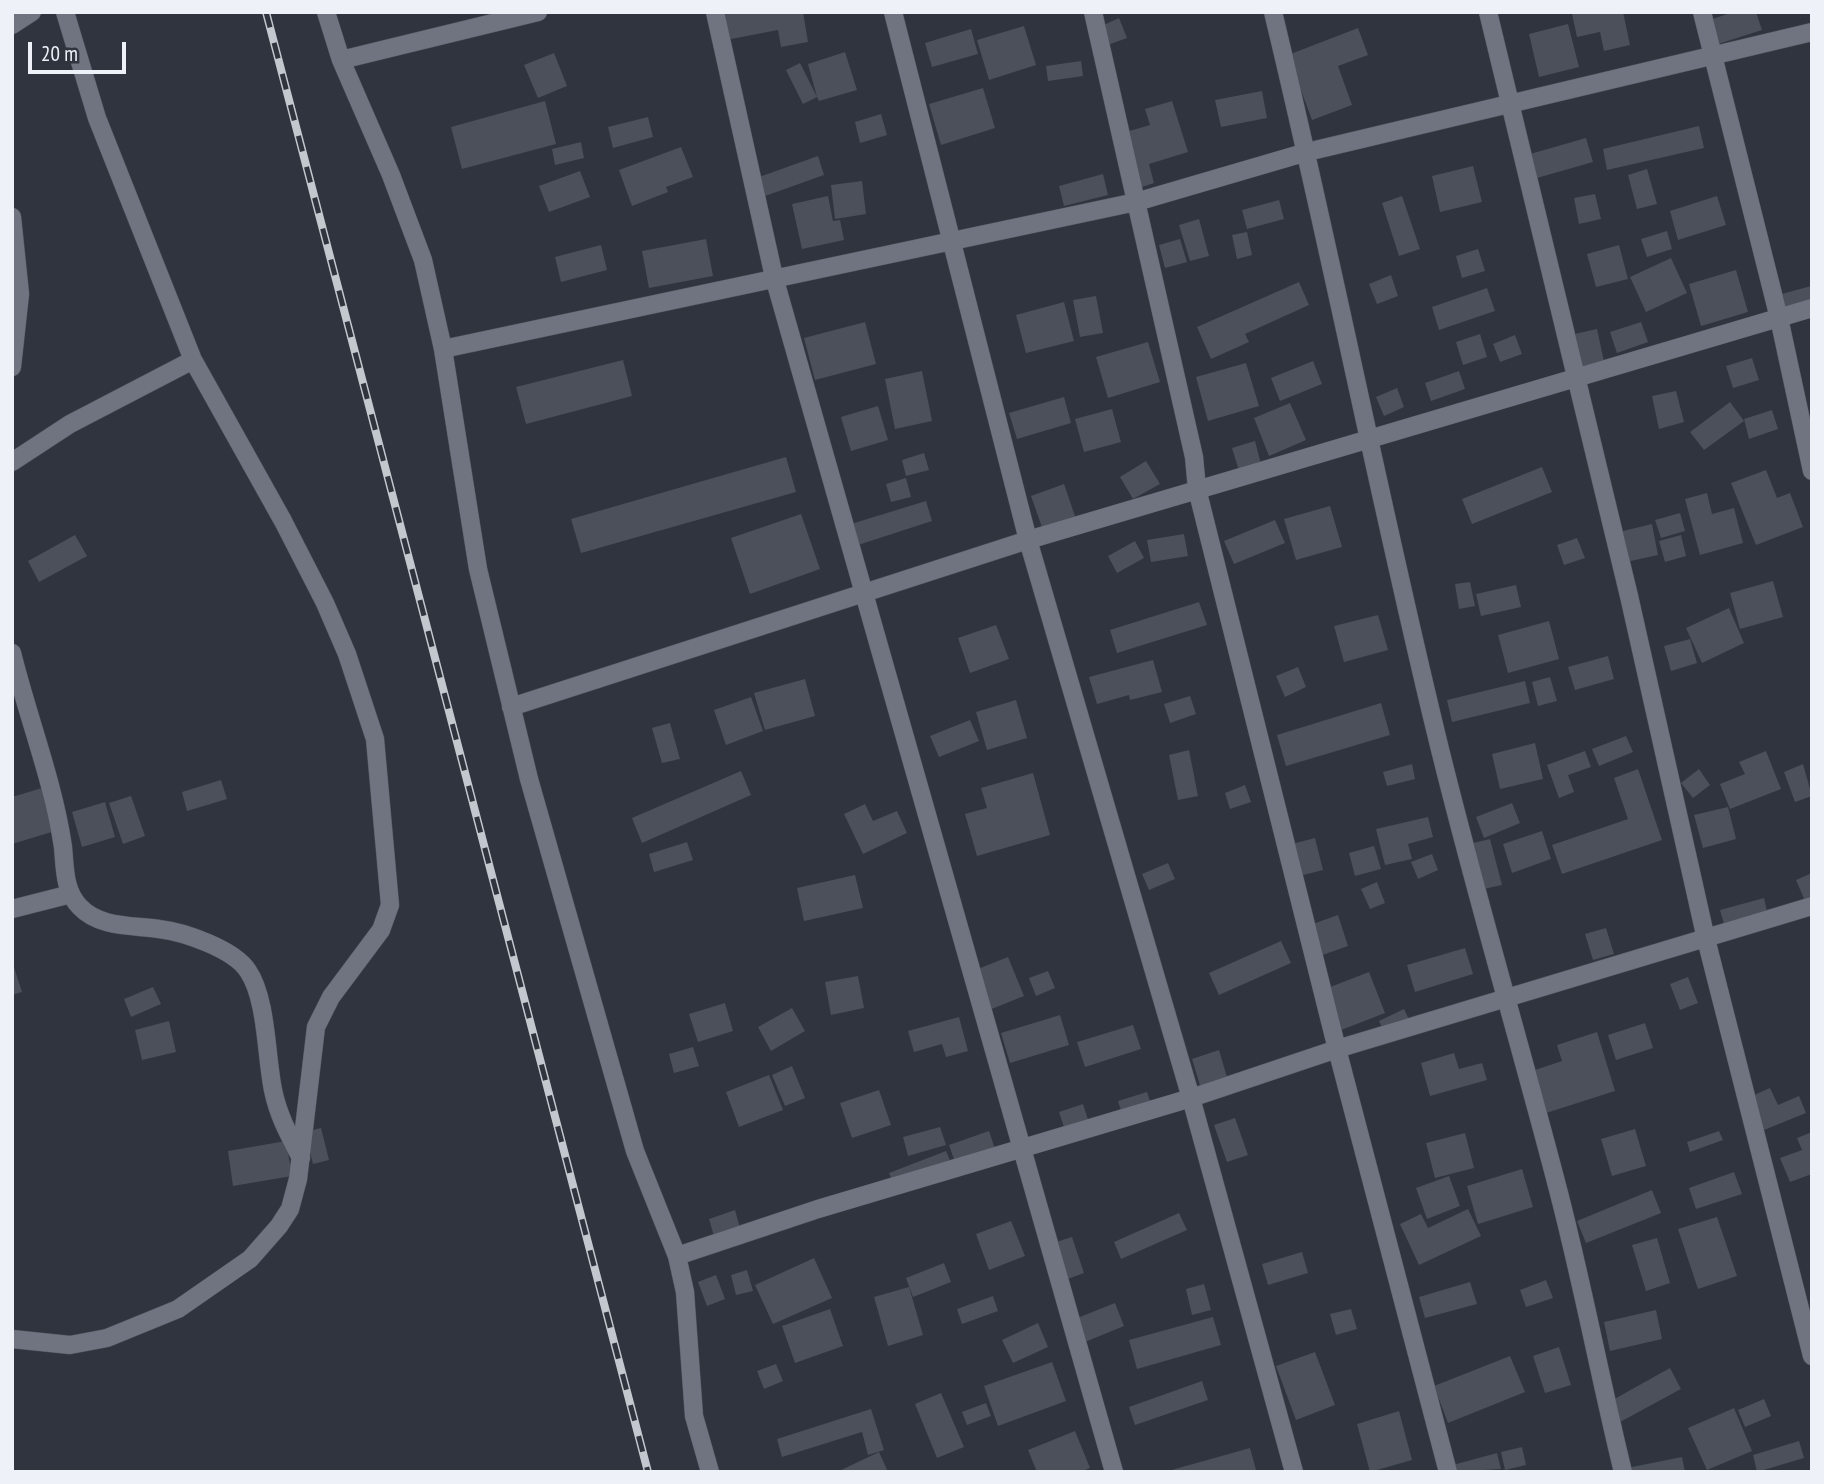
<!DOCTYPE html>
<html>
<head>
<meta charset="utf-8">
<style>
	body { margin:0 }
	#map { position:relative; width:1824px; height:1484px; overflow:hidden; background:#2f343e; font-family:"PT Sans Narrow",sans-serif }
	canvas { display:block }
	.frame { position:absolute; inset:0; border:14px solid #eef1f8; pointer-events:none }
	.scale { position:absolute; left:28px; top:42px; width:98px; height:32px; box-sizing:border-box; border:4px solid #eef1f8; border-top:0; padding-left:9px; font-size:21px; line-height:24px; white-space:nowrap; color:#eef1f8; -webkit-text-stroke:5px #2f343e; paint-order:stroke }
</style>
</head>
<body>
<div id="map">
<canvas width="1824" height="1484"></canvas>
<div class="frame"></div>
<div class="scale">20 m</div>
</div>
<script>
const ctx = document.querySelector('canvas').getContext('2d');
ctx.lineJoin = 'round';
function fillPath(path, color) {
  ctx.fillStyle = color;
  ctx.fill(path, 'evenodd');
}
function stroke(path, color, width, dash) {
  ctx.strokeStyle = color;
  ctx.lineWidth = width;
  ctx.lineCap = dash ? 'butt' : 'round';
  ctx.setLineDash(dash || []);
  ctx.stroke(path);
}
fillPath(new Path2D(`
	M721,12H803L808,42L781,47L778,30L726,40Z
	M1580,12H1623L1630,45L1604,51L1600,32L1577,37L1572,14Z
	M1733,12H1756L1762,30L1715,45L1707,21Z
	M1119,18L1127,38L1105,46L1097,28Z
	M1568,24L1579,67L1539,77L1529,34Z
	M1024,26L1036,65L989,80L977,40Z
	M1358,28L1368,55L1338,66L1352,105L1312,120L1288,55Z
	M971,29L978,54L932,67L925,43Z
	M845,52L857,90L819,101L817,97L803,104L786,70L800,63L817,97L808,64Z
	M554,53L567,86L538,98L524,65Z
	M1081,61L1083,76L1048,81L1046,66Z
	M983,88L995,128L941,145L929,104Z
	M1262,91L1267,118L1221,127L1215,100Z
	M545,101L556,144L462,169L451,127Z
	M1172,101L1188,152L1149,164L1154,183L1136,189L1119,134L1150,125L1145,109Z
	M881,114L887,135L860,143L855,122Z
	M648,117L653,137L613,148L608,127Z
	M1699,126L1704,148L1607,170L1603,149Z
	M1586,138L1593,162L1537,178L1530,154Z
	M581,142L584,158L555,165L552,149Z
	M681,147L693,177L666,187L668,192L632,206L619,170Z
	M818,156L824,175L765,196L759,177Z
	M1473,166L1482,202L1440,212L1432,176Z
	M1647,169L1657,204L1637,209L1628,175Z
	M580,171L590,197L549,212L539,186Z
	M1103,174L1108,195L1064,206L1059,186Z
	M862,181L866,214L835,219L831,185Z
	M1595,194L1601,219L1579,224L1574,198Z
	M828,196L833,221L840,220L844,240L802,249L792,204Z
	M1402,196L1420,249L1399,256L1382,203Z
	M1717,196L1726,225L1678,240L1670,211Z
	M1279,200L1284,219L1247,229L1242,210Z
	M1199,219L1209,256L1190,261L1179,225Z
	M1667,231L1672,249L1647,257L1641,239Z
	M1247,232L1252,255L1237,259L1232,235Z
	M706,239L713,276L649,288L642,251Z
	M1180,239L1187,262L1165,268L1159,245Z
	M601,245L607,270L561,282L555,257Z
	M1619,245L1628,279L1596,287L1587,254Z
	M1478,249L1485,271L1462,278L1456,256Z
	M1671,258L1687,293L1646,312L1630,277Z
	M1736,270L1748,312L1701,326L1689,284Z
	M1391,275L1398,296L1377,304L1369,284Z
	M1299,282L1309,305L1245,334L1249,342L1211,359L1197,327Z
	M1811,286L1812,306L1782,314L1778,295Z
	M1487,288L1495,311L1439,330L1432,307Z
	M1096,296L1103,333L1080,337L1073,300Z
	M1064,302L1074,341L1026,353L1016,315Z
	M865,322L876,364L815,380L804,338Z
	M1641,322L1648,342L1617,353L1610,332Z
	M1597,329L1605,366L1577,371L1570,335Z
	M1480,334L1487,357L1463,365L1456,342Z
	M1515,335L1522,354L1500,362L1493,344Z
	M1148,342L1160,382L1108,398L1096,357Z
	M1752,358L1759,380L1733,388L1726,366Z
	M623,360L632,396L526,424L516,387Z
	M1313,361L1322,384L1280,401L1271,378Z
	M1246,363L1259,406L1208,421L1196,377Z
	M922,371L932,421L895,429L885,379Z
	M1459,371L1465,389L1431,401L1425,383Z
	M1397,388L1404,407L1384,416L1376,397Z
	M1676,391L1684,422L1659,429L1652,396Z
	M1064,397L1071,423L1017,439L1009,413Z
	M1730,402L1744,421L1704,450L1690,432Z
	M1290,403L1306,440L1269,456L1254,418Z
	M878,406L888,440L851,451L841,417Z
	M1112,409L1121,442L1084,452L1075,419Z
	M1772,410L1778,429L1749,439L1744,419Z
	M1255,441L1261,464L1239,471L1232,448Z
	M924,453L929,470L906,476L902,460Z
	M786,457L796,492L581,553L571,519Z
	M1146,461L1160,484L1133,499L1120,477Z
	M1542,467L1552,492L1472,524L1462,499Z
	M1766,470L1777,498L1790,493L1803,527L1756,545L1731,483Z
	M906,478L911,497L891,502L886,484Z
	M1064,484L1076,519L1043,530L1031,496Z
	M1707,493L1712,514L1734,508L1743,543L1700,555L1685,499Z
	M926,501L932,521L858,545L851,524Z
	M1330,506L1342,547L1296,560L1284,519Z
	M1680,513L1685,531L1661,538L1655,520Z
	M801,514L820,569L750,594L731,538Z
	M1275,520L1285,543L1234,564L1224,541Z
	M1652,524L1658,555L1626,562L1619,532Z
	M1184,534L1188,556L1151,562L1147,540Z
	M75,535L87,556L39,582L28,561Z
	M1681,535L1686,556L1665,562L1659,541Z
	M1577,538L1585,558L1564,565L1557,545Z
	M1135,541L1144,558L1117,573L1108,556Z
	M1773,581L1783,617L1740,629L1730,593Z
	M1470,582L1475,606L1459,609L1455,584Z
	M1516,585L1521,607L1481,616L1476,594Z
	M1199,602L1207,625L1117,653L1110,630Z
	M1729,608L1744,643L1702,663L1686,628Z
	M1378,615L1388,650L1344,662L1334,626Z
	M1549,621L1559,659L1508,673L1498,635Z
	M996,625L1009,659L970,673L958,638Z
	M1690,639L1697,663L1671,671L1664,646Z
	M1608,656L1614,679L1575,690L1568,667Z
	M1153,660L1162,692L1130,700L1129,695L1097,704L1089,677Z
	M1298,667L1306,687L1285,697L1276,676Z
	M1550,677L1557,701L1538,706L1532,682Z
	M805,679L815,716L765,730L754,693Z
	M1525,681L1530,703L1452,722L1447,700Z
	M1190,696L1196,714L1170,723L1164,704Z
	M751,697L763,731L726,745L714,710Z
	M1016,700L1027,738L987,750L976,712Z
	M1381,703L1390,735L1286,766L1277,735Z
	M970,720L979,741L939,757L930,736Z
	M670,723L680,759L662,763L652,728Z
	M1626,736L1633,752L1599,766L1592,749Z
	M1535,743L1543,779L1500,789L1492,754Z
	M1189,750L1198,796L1178,800L1169,755Z
	M1585,751L1591,767L1568,775L1574,792L1559,798L1547,765Z
	M1766,751L1781,789L1730,809L1720,784L1745,774L1739,762Z
	M1412,764L1415,779L1387,786L1383,772Z
	M1803,764L1812,796L1795,802L1784,772Z
	M1638,769L1662,840L1562,874L1552,845L1628,819L1614,778Z
	M1699,769L1710,785L1693,798L1681,783Z
	M741,771L751,795L642,843L632,818Z
	M1033,773L1050,835L977,856L965,814L987,808L981,788Z
	M221,780L227,799L187,811L182,792Z
	M1245,785L1251,802L1230,809L1225,793Z
	M42,788L55,831L12,844V797Z
	M131,796L145,836L123,844L109,803Z
	M105,802L115,837L82,847L72,812Z
	M1512,803L1520,823L1484,838L1476,817Z
	M865,804L873,821L897,811L907,833L863,854L844,814Z
	M1728,807L1736,839L1703,848L1694,815Z
	M1428,817L1433,837L1408,844L1412,859L1385,865L1376,829Z
	M1542,831L1551,859L1512,873L1503,844Z
	M1315,838L1323,870L1296,877L1288,845Z
	M1490,839L1502,885L1479,890L1469,844Z
	M687,842L693,860L654,872L649,854Z
	M1374,846L1381,869L1355,876L1349,853Z
	M1432,854L1438,870L1418,879L1411,862Z
	M1168,863L1175,879L1149,890L1142,874Z
	M1812,873V906L1808,908L1796,880Z
	M855,875L863,908L804,921L797,888Z
	M1377,882L1385,903L1370,909L1361,889Z
	M1764,898L1769,920L1726,931L1720,910Z
	M1338,915L1348,946L1317,957L1307,926Z
	M1606,928L1614,954L1593,960L1585,934Z
	M1281,941L1291,963L1219,995L1209,973Z
	M1465,948L1473,974L1415,992L1407,965Z
	M1008,957L1024,996L989,1010L973,971Z
	M12,961L22,992L12,995Z
	M1048,971L1055,988L1036,996L1029,978Z
	M1369,972L1385,1013L1336,1032L1320,991Z
	M858,976L864,1008L831,1015L825,982Z
	M1688,977L1698,1003L1680,1010L1670,984Z
	M153,987L161,1004L131,1017L124,999Z
	M725,1003L733,1031L698,1042L689,1014Z
	M792,1008L805,1031L771,1051L758,1027Z
	M1404,1009L1413,1028L1388,1040L1379,1021Z
	M1060,1015L1069,1045L1010,1063L1001,1033Z
	M959,1017L968,1051L946,1057L942,1044L914,1052L908,1031Z
	M169,1021L176,1052L142,1060L135,1030Z
	M1645,1023L1653,1048L1616,1060L1608,1035Z
	M1133,1025L1141,1049L1085,1067L1077,1042Z
	M1597,1032L1615,1091L1543,1114L1529,1072L1562,1061L1557,1045Z
	M693,1047L699,1066L674,1073L669,1054Z
	M1219,1050L1229,1084L1202,1092L1192,1059Z
	M1454,1053L1459,1069L1482,1063L1487,1080L1430,1096L1421,1063Z
	M792,1066L805,1098L785,1106L772,1075Z
	M769,1075L783,1110L739,1127L726,1092Z
	M1770,1088L1778,1105L1799,1096L1806,1113L1759,1132L1745,1099Z
	M879,1090L891,1125L852,1138L840,1103Z
	M1147,1092L1153,1110L1124,1120L1118,1101Z
	M1083,1104L1090,1126L1066,1133L1059,1112Z
	M1235,1118L1248,1155L1227,1162L1214,1125Z
	M940,1127L946,1145L908,1156L903,1137Z
	M321,1128L329,1160L313,1164L305,1132Z
	M1635,1129L1646,1166L1612,1176L1601,1139Z
	M989,1131L996,1152L956,1165L949,1145Z
	M1719,1131L1723,1140L1690,1152L1687,1142Z
	M1812,1132V1174L1790,1182L1780,1158L1802,1150L1797,1138Z
	M1465,1133L1474,1168L1435,1178L1426,1143Z
	M286,1141L292,1176L233,1186L228,1151Z
	M946,1151L952,1165L895,1188L889,1173Z
	M1522,1169L1533,1207L1478,1224L1467,1186Z
	M1734,1172L1742,1194L1696,1209L1689,1188Z
	M1449,1176L1460,1206L1427,1219L1416,1188Z
	M1652,1190L1661,1213L1586,1243L1577,1221Z
	M1468,1209L1481,1236L1419,1265L1400,1224L1421,1214L1428,1228Z
	M735,1210L742,1235L716,1243L709,1219Z
	M1179,1213L1187,1230L1121,1259L1114,1242Z
	M1717,1217L1737,1276L1698,1289L1678,1229Z
	M1011,1221L1025,1256L989,1270L976,1234Z
	M1072,1237L1084,1273L1065,1280L1053,1243Z
	M1657,1238L1670,1283L1646,1291L1632,1245Z
	M1302,1252L1308,1273L1268,1285L1262,1264Z
	M814,1258L832,1298L773,1324L755,1285Z
	M944,1263L951,1282L913,1297L906,1278Z
	M747,1270L753,1291L736,1295L731,1275Z
	M716,1275L725,1299L707,1306L698,1282Z
	M1546,1280L1553,1298L1526,1307L1520,1290Z
	M1470,1282L1477,1304L1425,1318L1419,1297Z
	M1204,1284L1211,1310L1192,1315L1186,1289Z
	M909,1287L923,1335L888,1346L874,1297Z
	M993,1296L998,1311L962,1324L957,1309Z
	M1115,1303L1124,1326L1085,1342L1075,1319Z
	M830,1309L843,1346L795,1363L782,1326Z
	M1351,1309L1357,1329L1336,1335L1330,1314Z
	M1656,1310L1662,1339L1610,1351L1604,1322Z
	M1213,1317L1221,1345L1137,1369L1129,1340Z
	M1038,1323L1048,1347L1013,1363L1002,1340Z
	M1559,1347L1571,1385L1545,1393L1533,1356Z
	M1315,1352L1335,1405L1296,1420L1276,1366Z
	M1510,1356L1525,1392L1448,1423L1434,1386Z
	M1052,1362L1066,1401L998,1426L984,1386Z
	M776,1364L783,1381L764,1389L757,1371Z
	M1670,1368L1681,1389L1620,1422L1609,1402Z
	M1202,1381L1208,1400L1135,1425L1129,1407Z
	M941,1393L964,1447L937,1458L915,1404Z
	M1764,1399L1771,1416L1745,1427L1738,1410Z
	M986,1403L991,1416L967,1425L962,1412Z
	M1734,1408L1752,1451L1707,1470L1688,1428Z
	M871,1409L884,1450L868,1455L862,1432L782,1457L777,1439Z
	M1399,1411L1412,1460L1370,1472L1357,1424Z
	M1075,1431L1090,1468L1080,1472H1037L1028,1450Z
	M1799,1441L1804,1458L1757,1472L1753,1455Z
	M1522,1447L1526,1465L1505,1470L1501,1452Z
	M1250,1448L1256,1470L1169,1472L1168,1471Z
	M879,1452L888,1472H837Z
	M1497,1453L1501,1469L1451,1472L1449,1466Z
	M1682,1457L1685,1472H1628L1627,1468Z`), '#4b505b');
const minor = new Path2D(`
	M326,12L341,60L391,175L423,260L443,349L478,569L529,779L635,1151L677,1256L685,1292L694,1416L710,1472
	M715,12L774,277L1114,1472
	M893,12L1028,540L1191,1098L1294,1472
	M1093,12L1194,457L1197,489L1337,1049L1448,1472
	M1273,12C1331,252 1378,494 1436,733C1472,882 1516,1029 1555,1178C1581,1275 1599,1374 1623,1472
	M1488,12L1629,596L1706,939L1812,1356
	M1702,12L1779,318L1812,471
	M12,25L32,12
	M341,60L538,12
	M12,217L20,294L12,367
	M443,349L1136,202L1307,152L1812,32
	M12,462L70,424L193,360
	M12,653C28,718 53,780 63,847C65,868 64,891 80,907C100,928 132,925 159,929C184,932 234,949 248,971C267,999 266,1056 273,1090C278,1115 289,1135 301,1158
	M511,707L1028,540L1812,308
	M12,909L71,894
	M677,1256L818,1209L1191,1098L1337,1049L1812,906
	M12,1339L70,1345L107,1338L178,1309L250,1259L279,1226L290,1209L298,1179L316,1027L331,997L381,930L390,905L375,739L347,654L325,603L283,521L193,360L97,118L65,12`);
stroke(minor, '#4f535c', 19);
stroke(minor, '#6f7480', 18);
const rail = new Path2D(`
	M266,12L648,1472`);
stroke(rail, '#c3c7ce', 8);
stroke(rail, '#2f343e', 5, [16]);
</script>
</body>
</html>
